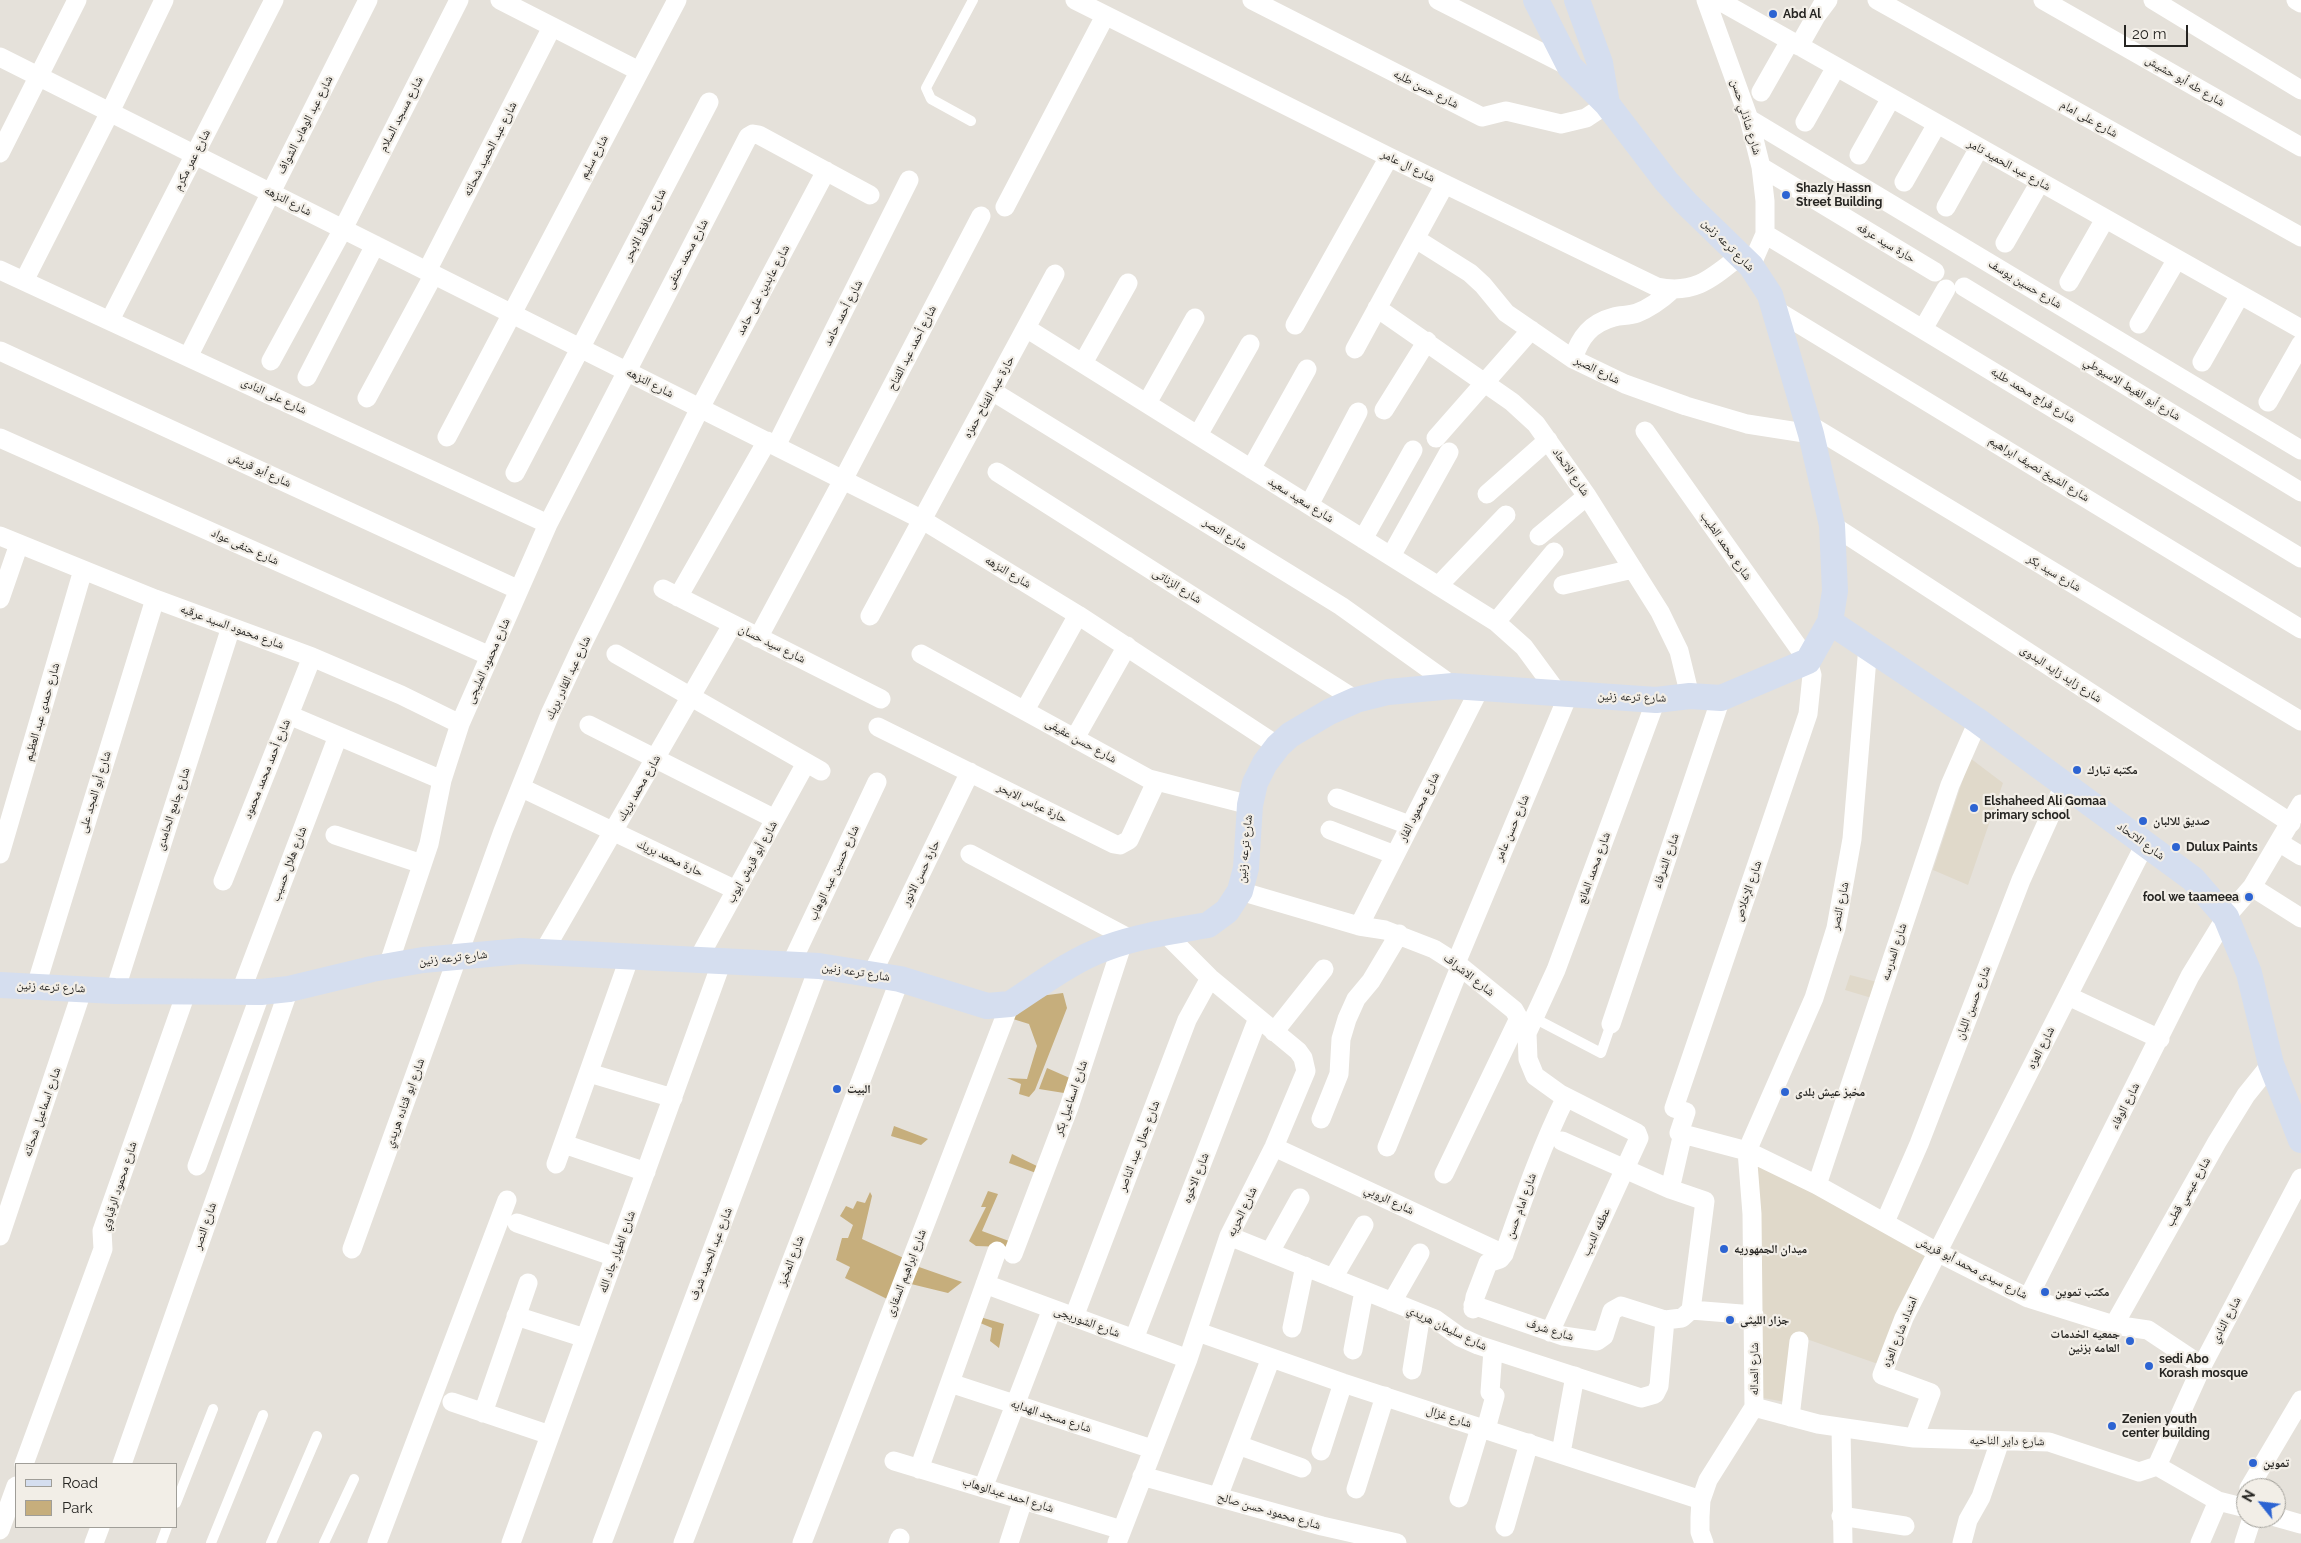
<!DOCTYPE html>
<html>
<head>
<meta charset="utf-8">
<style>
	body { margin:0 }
	#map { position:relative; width:2301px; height:1543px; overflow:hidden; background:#e5e1da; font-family:Raleway,sans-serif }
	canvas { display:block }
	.legend { position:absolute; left:15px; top:1463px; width:162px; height:65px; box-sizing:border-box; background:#f2eee7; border:1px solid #a09e98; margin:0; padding:6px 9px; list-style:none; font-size:15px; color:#262522 }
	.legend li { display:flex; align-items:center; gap:10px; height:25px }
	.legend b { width:25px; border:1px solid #a09e98 }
	.north { position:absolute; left:2236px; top:1478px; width:50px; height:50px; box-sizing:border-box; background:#f2eee7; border:1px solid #a09e98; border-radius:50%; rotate:299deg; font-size:14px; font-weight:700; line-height:20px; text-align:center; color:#262522 }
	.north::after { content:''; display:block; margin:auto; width:18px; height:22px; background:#2d64d2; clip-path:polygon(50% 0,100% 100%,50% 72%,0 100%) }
	.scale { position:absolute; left:2124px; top:25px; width:64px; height:22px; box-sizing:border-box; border:2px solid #262522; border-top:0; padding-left:6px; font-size:15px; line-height:18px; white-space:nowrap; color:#262522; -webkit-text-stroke:4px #f2eee7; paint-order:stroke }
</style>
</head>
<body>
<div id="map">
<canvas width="2301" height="1543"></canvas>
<ul class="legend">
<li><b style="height:6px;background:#d5deef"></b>Road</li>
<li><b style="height:14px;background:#c6ae7c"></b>Park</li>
</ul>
<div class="north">N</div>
<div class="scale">20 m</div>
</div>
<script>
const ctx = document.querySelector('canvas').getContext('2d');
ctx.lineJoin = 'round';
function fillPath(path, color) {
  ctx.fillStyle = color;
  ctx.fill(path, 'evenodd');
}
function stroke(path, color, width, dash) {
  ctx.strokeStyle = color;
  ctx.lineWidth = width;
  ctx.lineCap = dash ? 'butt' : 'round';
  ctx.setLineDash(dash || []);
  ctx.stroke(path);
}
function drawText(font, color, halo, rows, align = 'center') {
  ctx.font = font + ' Raleway,"Noto Naskh Arabic",sans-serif';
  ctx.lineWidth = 4.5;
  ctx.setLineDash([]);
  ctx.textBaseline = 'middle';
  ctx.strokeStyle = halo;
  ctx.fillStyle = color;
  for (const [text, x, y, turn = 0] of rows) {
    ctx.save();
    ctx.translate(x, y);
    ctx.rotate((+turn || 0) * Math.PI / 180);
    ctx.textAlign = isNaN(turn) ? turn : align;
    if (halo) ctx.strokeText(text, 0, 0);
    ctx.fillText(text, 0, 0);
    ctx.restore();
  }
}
fillPath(new Path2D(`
	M1970,758L2003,783L1968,885L1933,870Z
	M1850,975L1881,983L1875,999L1845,990Z
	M1755,1158L1930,1251L1881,1365L1795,1335L1785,1402L1758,1397Z`), '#e0d9ca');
fillPath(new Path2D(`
	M1063,993L1067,1008L1035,1090L1029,1097L1019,1094L1021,1084L1007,1078L1027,1079L1037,1046L1029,1024L1013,1019L1025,998Z
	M1047,1068L1072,1079L1064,1093L1039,1089Z
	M894,1126L928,1139L921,1145L891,1136Z
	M1012,1154L1039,1167L1036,1173L1009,1163Z
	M988,1191L998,1194L982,1231L1009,1241L1007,1247L976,1246L969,1241L986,1207H981Z
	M870,1192L872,1196L862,1239L908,1260L891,1301L845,1278L850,1267L836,1260L842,1238H848L853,1225L840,1216L846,1206L853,1209L857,1201L865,1203Z
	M919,1267L962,1282L948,1293L911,1284Z
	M980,1317L1004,1324L999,1348L990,1341L992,1328L978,1322Z`), '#c6ae7c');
stroke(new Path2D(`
	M971,121L931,99L926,88L973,0
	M1534,1018L1601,1053L1611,1024
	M176,1503L213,1409
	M161,1543L167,1527
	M211,1543L263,1415
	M271,1543L317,1436
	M324,1543L354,1479`), '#fff', 10);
stroke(new Path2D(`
	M500,0L639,71
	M1075,0L1389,157L1657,287C1695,295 1712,278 1741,255
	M1252,0L1482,117L1506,111L1561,124L1586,118L1607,104
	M1438,0L1570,67
	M1706,0L1749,119L1761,167L1765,201V234L1751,266
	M1718,0L2301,329
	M1825,0L1816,16L1828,0
	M1877,0L2301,237
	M2043,0L2301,147
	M2153,0L2301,90
	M2296,0L2301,3
	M1799,46L1816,16
	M0,57L921,519L1078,615L1278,746
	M1761,92L1790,41
	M1749,119L2301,450
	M1805,122L1836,67
	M0,153L77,0
	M1859,155L1891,98
	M1761,167L1935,272
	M1904,182L1937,124
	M1005,207L1105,16
	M1946,207L1979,148
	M1765,234L2301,558
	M1416,239L1470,273L1483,285L1506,313L1573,359L1625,384L1686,406L1747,424L1811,434
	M2005,243L2040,182
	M0,270L548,524
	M427,271L552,27
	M24,281L110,112L164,0
	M2069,282L2105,219
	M1964,287L2301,492
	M1377,308L1512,402L1536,424L1587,496L1660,612L1679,651L1690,696
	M1776,310L2301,629
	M110,320L274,0
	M2139,324L2177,259
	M1295,325L1389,157
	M1026,328L1496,622L1524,647L1557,692
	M1923,329L1946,289
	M1355,349L1445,184
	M0,351L519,590
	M188,357L368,0
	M1573,359C1580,337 1591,323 1614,317C1621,315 1629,316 1637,313C1650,308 1661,300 1672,290
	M271,361L343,229L459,0
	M2202,362L2240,295
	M1083,363L1128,283
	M307,377L375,245
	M992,391L1341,606L1453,686
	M367,398L434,274
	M2268,402L2301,344
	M1147,403L1195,318
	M1384,410L1427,341
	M1808,424L2301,721
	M1645,431L1808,661L1812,675L1808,714L1674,1108L1686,1112L1679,1133L1747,1151L1817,1185L1937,1252L2028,1298L2114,1325L2148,1330L2202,1366
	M1198,435L1250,344
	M447,437L677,0
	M0,438L490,656
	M1436,438L1531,330
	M776,446L909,180
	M1251,469L1307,369
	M997,472L1356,700
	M515,473L709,102
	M1487,494L1548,440
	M1309,505L1358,412
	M1832,525L2291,823
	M0,536L155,599L312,657L401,695L460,724
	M1539,536L1587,496
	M1363,539L1413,450
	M1391,556L1449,452
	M1563,585L1633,569
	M1438,586L1506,515
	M663,589L881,699
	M678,597L767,441
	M0,599L19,544
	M870,616L1055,274
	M1496,622L1554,552
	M758,638L843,480L981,216
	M616,654L821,771
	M921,654L1149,779L1250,805
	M1025,710L1078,615
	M289,715L442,780
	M589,725L775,819
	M878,727L1114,844L1120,845L1129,840L1156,782
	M1075,738L1127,646
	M522,788L736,890
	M1337,798L1409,825
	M1330,830L1395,855
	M335,835L422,864
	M2280,843L2301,856
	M0,854L83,570
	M970,854L1132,940
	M223,881L312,657
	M2252,887L2301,918
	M1240,891L1359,926L1385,930L1434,949L1456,963L1514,1010L1527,1033L1528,1059L1535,1076L1560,1094L1637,1133L1639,1138L1550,1332
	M1359,926L1480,688
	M544,951L732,625
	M697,961L806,763
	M1456,963L1569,693
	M791,964L877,782
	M388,966L429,844L442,780L460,724L548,524L748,137L753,134L759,135L870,195
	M872,974L970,772
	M36,986L155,599
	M115,991L231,627
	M241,991L338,736
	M2068,996L2160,1039
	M1611,1024L1721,698
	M1274,1032L1324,969
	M1527,1033L1556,970L1656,700
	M589,1073L673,1098
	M1321,1119L1339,1074L1341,1039L1347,1019L1356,999L1371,981L1399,934
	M1683,1133L1670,1189L1705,1201L1691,1310
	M1562,1141L1670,1189
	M564,1144L646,1172
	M1274,1147L1504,1254
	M1387,1147L1460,967
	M556,1164L630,956
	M197,1166L261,992
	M1444,1174L1519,1018
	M1817,1185L1950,785L1978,721
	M1885,1222L1919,1144L2021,880L2064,785
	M517,1223L615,1257
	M0,1236L83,988
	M1229,1236L1435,1319L1460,1337L1478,1345L1641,1398L1655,1394L1659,1386L1665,1320
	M352,1249L503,831L550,714L584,641L700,408L826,171
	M1270,1252L1300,1198
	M1013,1254L1069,1107L1123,942
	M1333,1278L1364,1225
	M985,1284L1188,1359
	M2028,1298L2190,976L2226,917L2252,887L2301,804
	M1392,1302L1420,1253
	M1473,1305L1563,1336L1597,1341L1604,1336L1612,1311L1621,1306L1665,1320L1682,1318L1691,1310L1754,1315
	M1473,1309L1475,1297L1488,1263L1500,1259L1504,1254C1523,1200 1541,1147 1566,1097
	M516,1316L585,1338
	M1074,1317L1187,1020L1210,978
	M2114,1325L2217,1142L2246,1095L2271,1064
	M1292,1328L1305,1266
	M1198,1332L1343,1383L1701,1500
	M1134,1339L1258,1018
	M1353,1350L1364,1291
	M1412,1370L1421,1314
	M950,1383L1152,1449
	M452,1402L550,1435
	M1754,1407L1818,1424L1914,1438L2049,1442L2139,1472L2157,1466L2218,1501L2246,1508
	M483,1413L528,1283
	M1790,1417L1799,1341
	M1841,1428L1843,1543
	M1486,1429L1495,1396L1490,1392L1493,1350
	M1914,1438L1931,1393L1882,1375L1904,1318L2145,844
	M1238,1445L1302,1468
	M1321,1451L1343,1383
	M1561,1453L1575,1376
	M894,1461L1122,1530
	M24,1464L103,1249L102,1231L186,993
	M122,1464L289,989
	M2157,1466L2202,1366L2301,1178
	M919,1469L997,1251
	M1142,1476L1322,1526L1397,1543
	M983,1488L1052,1309
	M2249,1488L2301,1400
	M1356,1489L1385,1396
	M1218,1497L1271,1358
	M1459,1498L1480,1428
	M1841,1516L1905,1526
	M2276,1517L2301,1524
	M1505,1527L1529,1443
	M0,1530L16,1486
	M94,1543L100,1527
	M377,1543L507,1200
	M511,1543L722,961
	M602,1543L819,966
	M683,1543L900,979
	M802,1543L1010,1004
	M898,1543L900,1538
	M1009,1543L1023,1500
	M1117,1543L1188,1359L1229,1236L1274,1147L1306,1071L1303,1058L1298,1051L1210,978L1165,933
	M1704,1543L1700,1532V1517L1701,1500L1708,1480L1754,1407L1752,1214L1747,1151L1814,998L1836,928L1852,839L1868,646
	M1962,1543L1968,1520L1981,1497L2000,1441
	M2200,1543L2218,1501
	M2244,1543L2252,1518`), '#fff', 19);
stroke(new Path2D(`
	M1577,0L1600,63L1607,104
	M1830,622L1978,721L2193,879L2226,917L2249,973L2271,1064L2301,1140
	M0,985L115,991L261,992L289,989L372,969L423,960L521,951L819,966L900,979L987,1006L1010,1004C1041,984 1072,960 1106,948C1138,936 1174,931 1208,925L1227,911L1240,891L1246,868L1250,805L1255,783L1265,763L1278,746L1290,735L1329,712L1356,700L1388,692L1453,686L1656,700L1690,696L1721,698L1808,661L1830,622L1835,591L1832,525L1811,434L1770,295L1751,266L1686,203L1666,181L1607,104L1570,67L1536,0`), '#d5deef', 26);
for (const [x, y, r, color] of [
	[1773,14,5,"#2d64d2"],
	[1786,195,5,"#2d64d2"],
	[2077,770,5,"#2d64d2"],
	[1974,808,5,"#2d64d2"],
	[2143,821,5,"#2d64d2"],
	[2176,847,5,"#2d64d2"],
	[2249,897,5,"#2d64d2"],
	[837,1089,5,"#2d64d2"],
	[1785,1092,5,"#2d64d2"],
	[1724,1249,5,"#2d64d2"],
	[2045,1292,5,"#2d64d2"],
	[1730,1320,5,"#2d64d2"],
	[2130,1341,5,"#2d64d2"],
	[2149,1366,5,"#2d64d2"],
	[2112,1426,5,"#2d64d2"],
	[2253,1463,5,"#2d64d2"]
]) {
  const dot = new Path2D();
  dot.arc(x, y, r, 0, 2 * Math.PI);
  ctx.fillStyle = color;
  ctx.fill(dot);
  stroke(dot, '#f2eee7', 2);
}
drawText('bold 12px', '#262522', '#f2eee7', [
	["Abd Al",1783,14],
	["Shazly Hassn",1796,188],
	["Street Building",1796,202],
	["مكتبه تبارك",2087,770],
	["Elshaheed Ali Gomaa",1984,801],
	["primary school",1984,815],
	["صديق للالبان",2153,821],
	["Dulux Paints",2186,847],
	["fool we taameea",2239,897,"right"],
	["البيت",847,1089],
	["مخبز عيش بلدى",1795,1092],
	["ميدان الجمهوريه",1734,1249],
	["مكتب تموين",2055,1292],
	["جزار الليثى",1740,1320],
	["جمعيه الخدمات",2120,1334,"right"],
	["العامه بزنين",2120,1348,"right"],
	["sedi Abo",2159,1359],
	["Korash mosque",2159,1373],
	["Zenien youth",2122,1419],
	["center building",2122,1433],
	["تموين",2263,1463]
], 'left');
drawText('12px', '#262522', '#f2eee7', [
	["شارع طه أبو حشيش",2185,81,30],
	["شارع حسن طلبه",1426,89,27],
	["شارع مسجد السلام",401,114,-63],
	["شارع شاذلي حسن",1746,117,73],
	["شارع على امام",2089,119,29],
	["شارع عبد الوهاب الشواف",305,125,-63],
	["شارع عبد الحميد شحاته",490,149,-63],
	["شارع سليم",594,157,-62],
	["شارع عمر مكرم",192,160,-63],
	["شارع عبد الحميد تامر",2009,165,29],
	["شارع ال عامر",1408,166,26],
	["شارع النزهه",288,201,27],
	["شارع حافظ الابحر",645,225,-63],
	["حارة سيد عرفه",1886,243,31],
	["شارع ترعه زنين",1728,245,45],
	["شارع محمد حنفى",687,254,-62],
	["شارع حسين يوسف",2025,284,31],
	["شارع عابدين على حامد",763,290,-62],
	["شارع أحمد حامد",843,313,-63],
	["شارع أحمد عبد الفتاح",912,348,-63],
	["شارع الصبر",1597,370,26],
	["شارع النزهه",650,383,27],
	["شارع أبو الغيط الاسيوطي",2132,389,31],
	["شارع فراج محمد طلبه",2033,395,31],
	["شارع على النادى",274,396,25],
	["حارة عبد الفتاح حمزه",989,397,-61],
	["شارع الشيخ نصيف ابراهيم",2039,469,31],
	["شارع أبو قريش",260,470,25],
	["شارع الاتحاد",1571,472,55],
	["شارع سعيد سعيد",1301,500,32],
	["شارع النصر",1225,534,32],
	["شارع محمد الطيب",1726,546,55],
	["شارع حنفى عواد",245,547,24],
	["شارع النزهه",1008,572,31],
	["شارع سيد بكر",2054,573,31],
	["شارع الزناتى",1177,586,32],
	["شارع محمود السيد عرقبه",232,627,20],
	["شارع سيد حسان",772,644,26],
	["شارع محمود المليجى",488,661,-66],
	["شارع زايد زايد البدوى",2061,674,33],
	["شارع عبد القادر بريك",568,678,-65],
	["شارع ترعه زنين",1632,697,2],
	["شارع حمدى عبد العظيم",42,712,-74],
	["شارع حسن عفيفى",1081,741,29],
	["شارع أحمد محمد محمود",267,769,-68],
	["شارع محمد بريك",639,788,-60],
	["شارع أبو المجد على",95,792,-73],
	["حارة عباس الابحر",1032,803,26],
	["شارع محمود الفار",1419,807,-63],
	["شارع جامع الحامدى",173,809,-72],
	["شارع حسن عامر",1512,828,-67],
	["شارع الاتحاد",2141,841,36],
	["شارع ترعه زنين",1245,849,-84],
	["حارة محمد بريك",670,858,25],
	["شارع الشرفاء",1666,861,-71],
	["شارع أبو قريش ايوب",752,862,-61],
	["شارع هلال حسيب",289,864,-69],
	["شارع محمد المانع",1594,868,-70],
	["شارع حسين عبد الوهاب",834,873,-65],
	["حارة حسن الانور",921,873,-64],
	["شارع الإخلاص",1748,891,-71],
	["شارع النصر",1840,906,-78],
	["شارع المدرسه",1894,952,-72],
	["شارع ترعه زنين",453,958,-6],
	["شارع ترعه زنين",856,972,9],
	["شارع الاشراف",1469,975,38],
	["شارع ترعه زنين",51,987,3],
	["شارع حسين اللبان",1973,1003,-69],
	["شارع العزه",2041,1048,-63],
	["شارع اسماعيل بكر",1071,1098,-71],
	["شارع ابو قتاده هريدي",405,1103,-70],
	["شارع الوفاء",2125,1106,-63],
	["شارع اسماعيل شحاته",42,1112,-71],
	["شارع جمال عبد الناصر",1139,1146,-69],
	["شارع الاخوه",1196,1178,-69],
	["شارع محمود الرقباوي",119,1186,-72],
	["شارع عيسي قطب",2188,1192,-60],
	["شارع الروبي",1389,1200,25],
	["شارع امام حسن",1521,1206,-70],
	["شارع الحريه",1242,1212,-64],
	["شارع النصر",205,1226,-71],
	["عطفه الديب",1596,1232,-65],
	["شارع الطيار جاد الله",617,1252,-70],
	["شارع عبد الحميد شرف",711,1254,-69],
	["شارع المخبز",791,1261,-69],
	["شارع سيدى محمد أبو قريش",1972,1268,27],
	["شارع ابراهيم السقارى",906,1273,-69],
	["شارع النادي",2226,1320,-62],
	["شارع الشوربجى",1087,1322,20],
	["شارع سليمان هريدي",1447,1328,26],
	["شارع شرف",1550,1330,17],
	["امتداد شارع العزه",1900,1332,-68],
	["شارع العداله",1754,1369,-90],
	["شارع مسجد الهدايه",1051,1416,18],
	["شارع غزال",1449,1417,18],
	["شارع داير الناحيه",2007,1441,1],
	["شارع احمد عبدالوهاب",1008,1495,17],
	["شارع محمود حسن صالح",1269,1511,16]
]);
</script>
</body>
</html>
